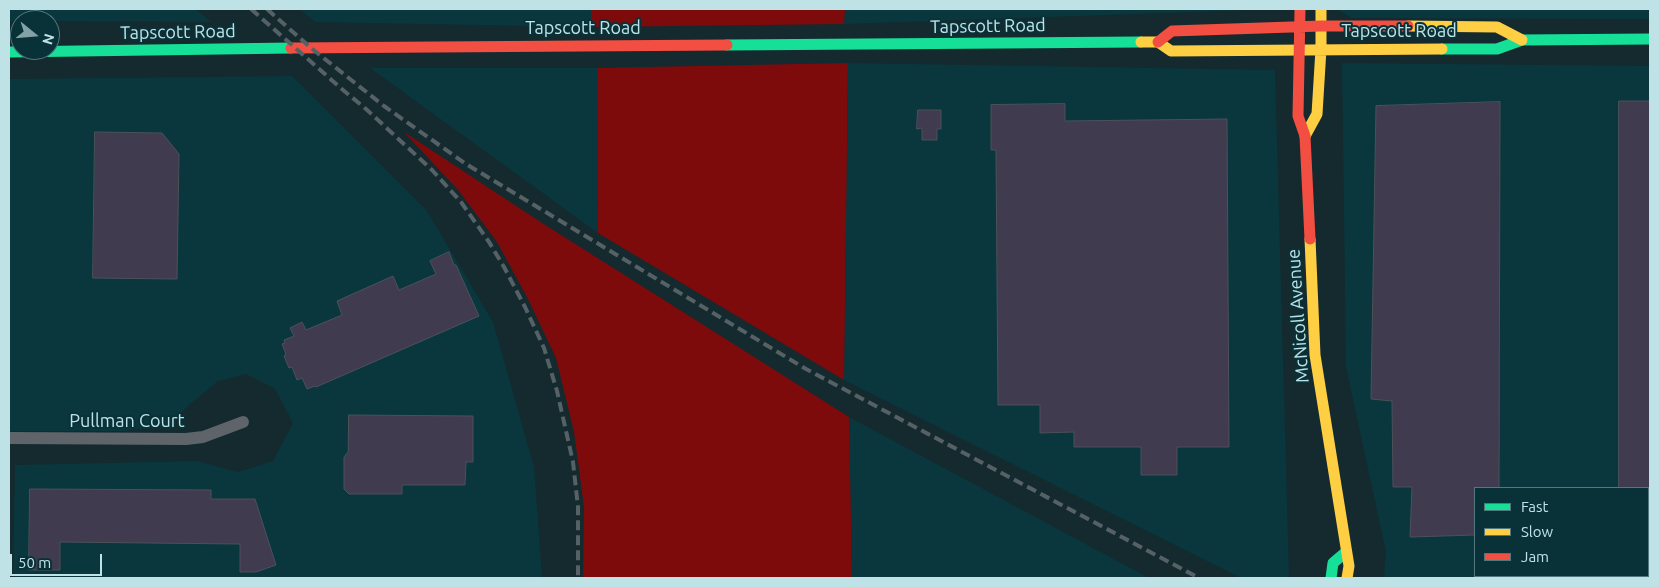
<!DOCTYPE html>
<html>
<head>
<meta charset="utf-8">
<style>
	body { margin:0 }
	#map { position:relative; width:1659px; height:587px; overflow:hidden; background:#142a2e; font-family:Ubuntu,sans-serif }
	canvas { display:block }
	.frame { position:absolute; inset:0; border:10px solid #bfe2e7; pointer-events:none }
	.legend { position:absolute; left:1474px; top:487px; width:175px; height:90px; box-sizing:border-box; background:#093238; border:1px solid #52787e; margin:0; padding:6px 9px; list-style:none; font-size:15px; color:#bfe2e7 }
	.legend li { display:flex; align-items:center; gap:10px; height:25px }
	.legend b { width:25px; border:1px solid #52787e }
	.north { position:absolute; left:10px; top:10px; width:50px; height:50px; box-sizing:border-box; background:#093238; border:1px solid #52787e; border-radius:50%; rotate:107deg; font-size:14px; font-weight:700; line-height:20px; text-align:center; color:#bfe2e7 }
	.north::after { content:''; display:block; margin:auto; width:18px; height:22px; background:#83a2a6; clip-path:polygon(50% 0,100% 100%,50% 72%,0 100%) }
	.scale { position:absolute; left:10px; top:554px; width:92px; height:22px; box-sizing:border-box; border:2px solid #bfe2e7; border-top:0; padding-left:6px; font-size:15px; line-height:18px; white-space:nowrap; color:#bfe2e7; -webkit-text-stroke:4px #093238; paint-order:stroke }
</style>
</head>
<body>
<div id="map">
<canvas width="1659" height="587"></canvas>
<div class="frame"></div>
<ul class="legend">
<li><b style="height:6px;background:#16e098"></b>Fast</li>
<li><b style="height:6px;background:#ffcf43"></b>Slow</li>
<li><b style="height:6px;background:#f24e42"></b>Jam</li>
</ul>
<div class="north">N</div>
<div class="scale">50 m</div>
</div>
<script>
const ctx = document.querySelector('canvas').getContext('2d');
ctx.lineJoin = 'round';
function fillPath(path, color) {
  ctx.fillStyle = color;
  ctx.fill(path, 'evenodd');
}
function stroke(path, color, width, dash) {
  ctx.strokeStyle = color;
  ctx.lineWidth = width;
  ctx.lineCap = dash ? 'butt' : 'round';
  ctx.setLineDash(dash || []);
  ctx.stroke(path);
}
function drawText(font, color, halo, rows, align = 'center') {
  ctx.font = font + ' Ubuntu,sans-serif';
  ctx.lineWidth = 4;
  ctx.setLineDash([]);
  ctx.textBaseline = 'middle';
  ctx.strokeStyle = halo;
  ctx.fillStyle = color;
  for (const [text, x, y, turn = 0] of rows) {
    ctx.save();
    ctx.translate(x, y);
    ctx.rotate((+turn || 0) * Math.PI / 180);
    ctx.textAlign = isNaN(turn) ? turn : align;
    if (halo) ctx.strokeText(text, 0, 0);
    ctx.fillText(text, 0, 0);
    ctx.restore();
  }
}
fillPath(new Path2D(`
	M9,9H196L211,22L50,21V20L9,21Z
	M300,9H591V27L315,22Z
	M845,9H1279L844,24Z
	M1337,9H1650V19L1351,18Z
	M848,63L1275,70L1289,578H1241L844,380Z
	M1342,63L1650,66V578H1384L1386,552L1346,367ZM1475,488H1648V576H1475Z
	M370,68H597L598,233Z
	M292,76L427,211L493,322L534,467L542,578H13L15,465L197,461L238,472L273,461L293,423L275,389L246,374L218,381L188,406L169,426L122,431H9V79Z
	M849,417L1149,578H852Z`), '#09373d');
fillPath(new Path2D(`
	M591,9H845L844,24L591,27Z
	M848,63L844,380L598,233L597,68Z
	M404,132L539,221L849,417L852,578H583L584,507L574,432L556,358L528,299L497,242L459,191Z`), '#7d0b0c');
const building = new Path2D(`
	M1619,101H1650V488H1619Z
	M1500,102L1499,488H1475V535L1410,537L1412,487H1393L1392,401L1371,399L1376,106Z
	M1065,104V121L1227,119L1229,447H1177V475H1141V447H1074V432L1040,433V405H998L996,150H991V105Z
	M918,110H941V129H937V140H922V128L917,129Z
	M95,132L162,133L179,154L177,279L93,278Z
	M449,252L454,265H456L479,316L316,387L315,386L307,389L302,378L297,380L292,367L289,368L284,356L286,354L282,344L285,343L284,340L294,336L290,328L302,322L306,330L342,315L337,301L393,276L399,290L436,274L430,261Z
	M349,415L473,416V462H466L465,485H402V494H349L344,489V457L348,452Z
	M30,489L211,490V499H255L276,565L256,572H240V544L60,542V570H29Z`);
fillPath(building, '#403b4f');
stroke(building, '#4c515a', 1);
stroke(new Path2D(`
	M9,438L186,439L203,437L243,422`), '#5e646a', 12);
stroke(new Path2D(`
	M727,45L1141,42
	M1442,49H1497L1522,40L1650,39
	M9,52L291,48
	M1331,578L1333,563L1346,552`), '#16e098', 11);
stroke(new Path2D(`
	M1408,26L1497,27L1522,40
	M1141,42H1158L1171,51L1442,49
	M1305,136L1317,114L1321,49V9
	M1310,239L1315,355L1349,566L1347,578`), '#ffcf43', 11);
stroke(new Path2D(`
	M1300,9L1298,116L1305,136L1310,239
	M1158,42L1172,31L1321,26H1408
	M291,48L727,45`), '#f24e42', 11);
stroke(new Path2D(`
	M251,9L343,90L366,109L432,170L461,202L489,242L504,267L525,307L544,348L557,391L573,462L578,507V578
	M267,9L311,48L384,106L466,164L806,369L1199,578`), '#556165', 4, [10, 5]);
drawText('18px', '#bfe2e7', '#093238', [
	["Tapscott Road",988,26,-1],
	["Tapscott Road",583,28],
	["Tapscott Road",1399,31],
	["Tapscott Road",178,32,-1],
	["McNicoll Avenue",1298,316,-94],
	["Pullman Court",127,421]
]);
</script>
</body>
</html>
